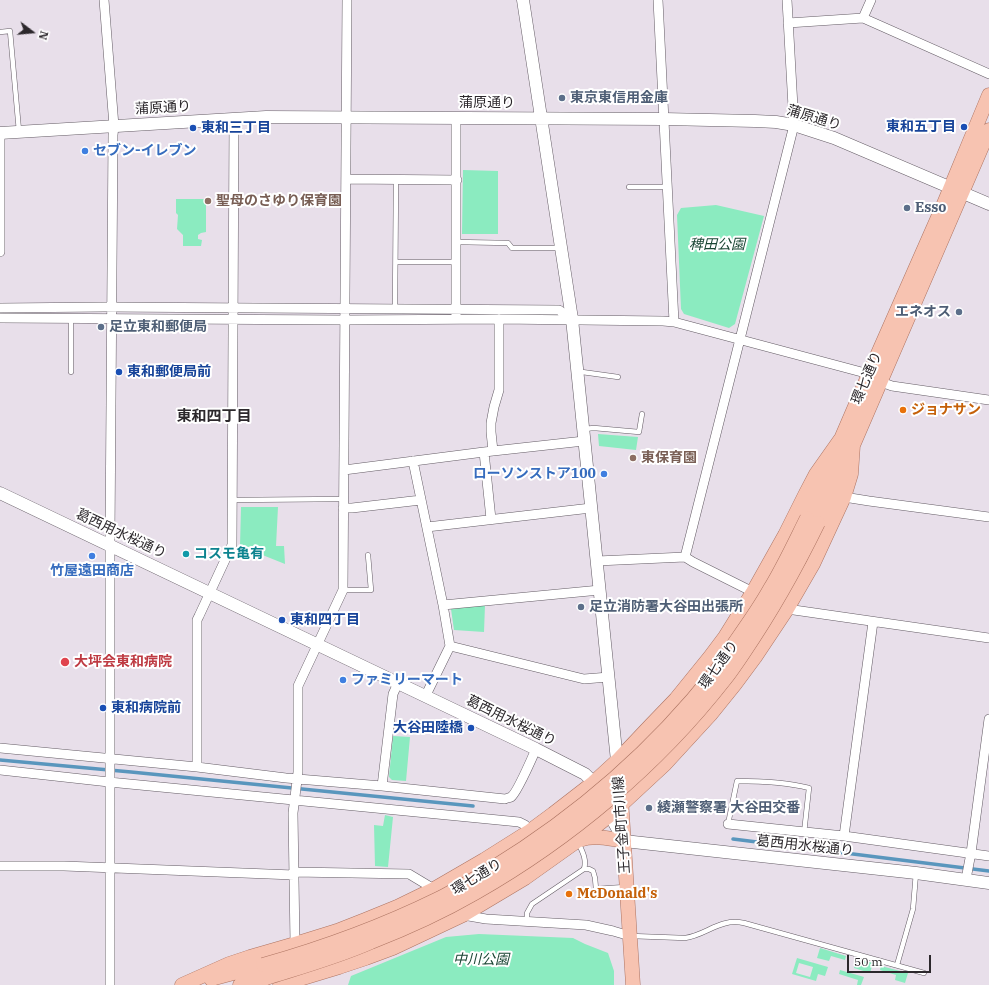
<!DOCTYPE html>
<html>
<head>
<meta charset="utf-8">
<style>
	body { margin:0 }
	#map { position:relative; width:989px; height:985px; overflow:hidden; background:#e8dfea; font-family:"IBM Plex Serif",serif }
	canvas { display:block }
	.north { position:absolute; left:12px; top:12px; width:40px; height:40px; -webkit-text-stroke:3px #fff; paint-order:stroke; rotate:106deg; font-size:11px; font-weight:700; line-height:16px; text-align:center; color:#2c282c }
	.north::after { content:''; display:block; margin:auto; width:14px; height:18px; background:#2c282c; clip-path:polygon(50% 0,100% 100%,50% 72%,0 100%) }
	.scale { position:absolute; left:847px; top:955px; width:84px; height:18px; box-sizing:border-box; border:2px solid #2c282c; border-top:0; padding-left:5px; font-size:12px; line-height:14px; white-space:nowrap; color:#2c282c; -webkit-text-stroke:3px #fff; paint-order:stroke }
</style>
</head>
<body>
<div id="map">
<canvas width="989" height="985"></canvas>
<div class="north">N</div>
<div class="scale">50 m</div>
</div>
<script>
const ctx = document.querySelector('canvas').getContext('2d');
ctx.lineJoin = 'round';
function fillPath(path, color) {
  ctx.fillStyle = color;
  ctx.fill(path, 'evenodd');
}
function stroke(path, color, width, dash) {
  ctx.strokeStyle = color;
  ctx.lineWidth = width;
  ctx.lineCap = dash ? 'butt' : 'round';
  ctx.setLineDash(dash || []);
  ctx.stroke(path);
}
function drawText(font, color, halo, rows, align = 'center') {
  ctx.font = font + ' "IBM Plex Serif","Noto Sans JP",serif';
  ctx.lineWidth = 4;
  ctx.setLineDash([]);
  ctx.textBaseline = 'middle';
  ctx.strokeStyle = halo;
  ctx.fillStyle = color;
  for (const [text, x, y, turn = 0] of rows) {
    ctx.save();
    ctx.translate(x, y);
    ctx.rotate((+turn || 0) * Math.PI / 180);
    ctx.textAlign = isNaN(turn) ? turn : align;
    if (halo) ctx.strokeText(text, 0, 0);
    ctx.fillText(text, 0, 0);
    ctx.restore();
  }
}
fillPath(new Path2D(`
	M463,170L498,171V234H462Z
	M176,199H206V232L201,233L198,235V239L202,240L201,246H183V235L177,229L178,215L176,213Z
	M716,205L764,216L735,324L729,328L684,314L681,309L677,215L681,208Z
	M598,434L638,437L636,450L599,446Z
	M241,507H278L276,546H284L285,564L240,546Z
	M485,605L484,632L454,630L451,609L452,606Z
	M393,736L410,737L406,781L392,780L389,777Z
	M385,815L393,817L388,867L375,866L374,825L383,826Z
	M479,934L573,938L585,944L608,953L614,971V985H348L351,976L446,937Z
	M820,948L846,956L845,960L831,956L829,961L817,958Z
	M797,958L828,967L825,976L818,974L816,981L792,974ZM799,963L813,967L810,977L796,973Z
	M855,958L873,963L870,973L854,968L855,963L854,962Z
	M881,966L908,973L905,983L895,980L896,975L880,970Z
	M840,970L864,977L861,985H857L858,980L839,974Z`), '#8bebc0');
stroke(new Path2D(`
	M0,760L131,772L473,806
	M733,839L989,871`), '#5996bd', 3.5);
const lane = new Path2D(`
	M0,32L10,31L19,131
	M629,187H667
	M456,242L508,243L512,248H560
	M396,262H457
	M395,309L396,179
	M71,318V372
	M578,372H582L618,377
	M584,429L594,428L639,432L642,414
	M233,500L343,499
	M343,590H371L368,555
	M728,824L737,781C761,781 786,782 809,788L804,833
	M578,842C582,851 587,859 584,869
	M527,921V913L532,904L584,869H589L593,871L595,878L596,889L625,887
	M631,936L685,938C707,935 719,918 744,923L924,973
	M897,965L913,909L916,873`);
const street = new Path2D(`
	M104,0L114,126L113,135L110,536V985
	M658,0L674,322
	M863,18L871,0
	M788,23L863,18L989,74
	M346,179L457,180
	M0,252V133
	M0,308L105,307L559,310L572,319
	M456,315V118
	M0,318L345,320L499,319L663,321L674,322L869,374
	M881,382L892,386L989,400
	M493,451L491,432V423L494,407L499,390V319
	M484,452L491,519
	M413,461L443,605L450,646L425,697
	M344,470L484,452L584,441
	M844,497L869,501L989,517
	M343,508H352L421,500
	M427,527L591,508
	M685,557L794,125L787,0
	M597,561L685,557L693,562L753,592
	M443,605L600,590
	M787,609L989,638
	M450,646L584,679L609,677
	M0,748L197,767L286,778L382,786L505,799C507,798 509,798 511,797C517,793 532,758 536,749
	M197,767V620L199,616L232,545L234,118
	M0,770L109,782L519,822L525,825L530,831
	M382,786L393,694L398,683
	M728,824L844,836L989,856
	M844,836L873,622
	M0,866H64L294,875
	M294,872L409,874L434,889
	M966,879L971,853L989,719
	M463,915L486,919L586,925L613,931L630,936
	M295,944L293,813L298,772V686L343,590L347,0`);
const secondary = new Path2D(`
	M523,0L572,319L617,761
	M0,133L266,117L664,119L755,121L776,122L794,125L834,138L989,204
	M0,493L536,749L585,774L589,778L597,792
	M606,808L624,841L916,873L989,883`);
const primary = new Path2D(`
	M807,518L869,374L943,206L989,95
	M818,523L832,494L989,130
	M621,798L633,985
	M579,840C594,835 608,838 624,841
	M211,979L263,965
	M182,985L229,964L250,957L295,944L337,931L365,920L397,907L434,889L484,860L530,831L553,814L593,783L617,761L651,725L676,699L710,657L725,637L753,592L785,535L805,495L816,474L840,440
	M240,985L266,978
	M280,985L339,967L366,958L393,948L463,915L525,878L577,841L610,815L665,764L710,715L735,684L755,657L787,609L813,564L844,497L851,474L853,445`);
stroke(lane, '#645c65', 5.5);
stroke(street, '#645c65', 10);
stroke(secondary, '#645c65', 13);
stroke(primary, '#ad7361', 15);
stroke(lane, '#fff', 4.5);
stroke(street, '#fff', 9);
stroke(secondary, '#fff', 12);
stroke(primary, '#f7c3b1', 14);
const primaryBridge = new Path2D(`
	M263,965C323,948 381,927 438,899C456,890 474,879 491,869C576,817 654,750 716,671C723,662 729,651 736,641C748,624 760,607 770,589C784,566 795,542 807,518
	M266,978C301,967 337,957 371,942C407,928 442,912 475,893C570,839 658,765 725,679C732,670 738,661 744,652C772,611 796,568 818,523`);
stroke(primaryBridge, '#ad7361', 15, []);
stroke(primaryBridge, '#f7c3b1', 14);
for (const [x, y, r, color] of [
	[562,98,4,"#5c6f8a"],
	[964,127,4,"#1a4fb4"],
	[193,128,4,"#1a4fb4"],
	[85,151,4,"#3f7fe0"],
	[208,201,4,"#8d6e63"],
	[907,208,4,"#5c6f8a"],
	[959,312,4,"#5c6f8a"],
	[101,327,4,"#5c6f8a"],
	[119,372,4,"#1a4fb4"],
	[903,410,4,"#e8710a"],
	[633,458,4,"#8d6e63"],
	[604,474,4,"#3f7fe0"],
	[186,554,4,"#0f9aa8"],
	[92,556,4,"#3f7fe0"],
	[581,607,4,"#5c6f8a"],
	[282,620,4,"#1a4fb4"],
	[65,662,5,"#e0444e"],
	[343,680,4,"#3f7fe0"],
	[103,708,4,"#1a4fb4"],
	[471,728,4,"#1a4fb4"],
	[649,808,4,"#5c6f8a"],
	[569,894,4,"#e8710a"]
]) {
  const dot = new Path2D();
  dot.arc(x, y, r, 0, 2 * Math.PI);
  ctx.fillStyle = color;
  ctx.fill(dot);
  stroke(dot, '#fff', 1.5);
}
drawText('bold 14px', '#4e5e75', '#fff', [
	["東京東信用金庫",570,98],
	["Esso",915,208],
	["エネオス",951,312,"right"],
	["足立東和郵便局",109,327],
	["足立消防署大谷田出張所",589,607],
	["綾瀬警察署 大谷田交番",657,808]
], 'left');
drawText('14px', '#2c282c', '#fff', [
	["蒲原通り",487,103],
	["蒲原通り",163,108,-3],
	["蒲原通り",814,118,17],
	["環七通り",867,378,-67],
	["葛西用水桜通り",121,534,25],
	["環七通り",719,665,-54],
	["葛西用水桜通り",511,721,26],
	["王子金町市川線",622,825,-94],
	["葛西用水桜通り",805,846,6],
	["環七通り",477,877,-31]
]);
drawText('bold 14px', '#164399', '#fff', [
	["東和五丁目",956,127,"right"],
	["東和三丁目",201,128],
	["東和郵便局前",127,372],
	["東和四丁目",290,620],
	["東和病院前",111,708],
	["大谷田陸橋",463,728,"right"]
], 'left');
drawText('bold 14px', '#366cbe', '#fff', [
	["セブン-イレブン",93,151],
	["ローソンストア100",596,474,"right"],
	["竹屋遠田商店",92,571,"center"],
	["ファミリーマート",351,680]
], 'left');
drawText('bold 14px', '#785e54', '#fff', [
	["聖母のさゆり保育園",216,201],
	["東保育園",641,458]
], 'left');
drawText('italic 14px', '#194533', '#fff', [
	["稗田公園",717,245],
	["中川公園",481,960]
]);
drawText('bold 14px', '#c56008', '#fff', [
	["ジョナサン",911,410],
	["McDonald's",577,894]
], 'left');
drawText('bold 14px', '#0d838f', '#fff', [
	["コスモ亀有",194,554]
], 'left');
drawText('bold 14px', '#be3a42', '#fff', [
	["大坪会東和病院",74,662]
], 'left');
drawText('bold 15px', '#2c282c', '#fff', [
	["東和四丁目",214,417]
]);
</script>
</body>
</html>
